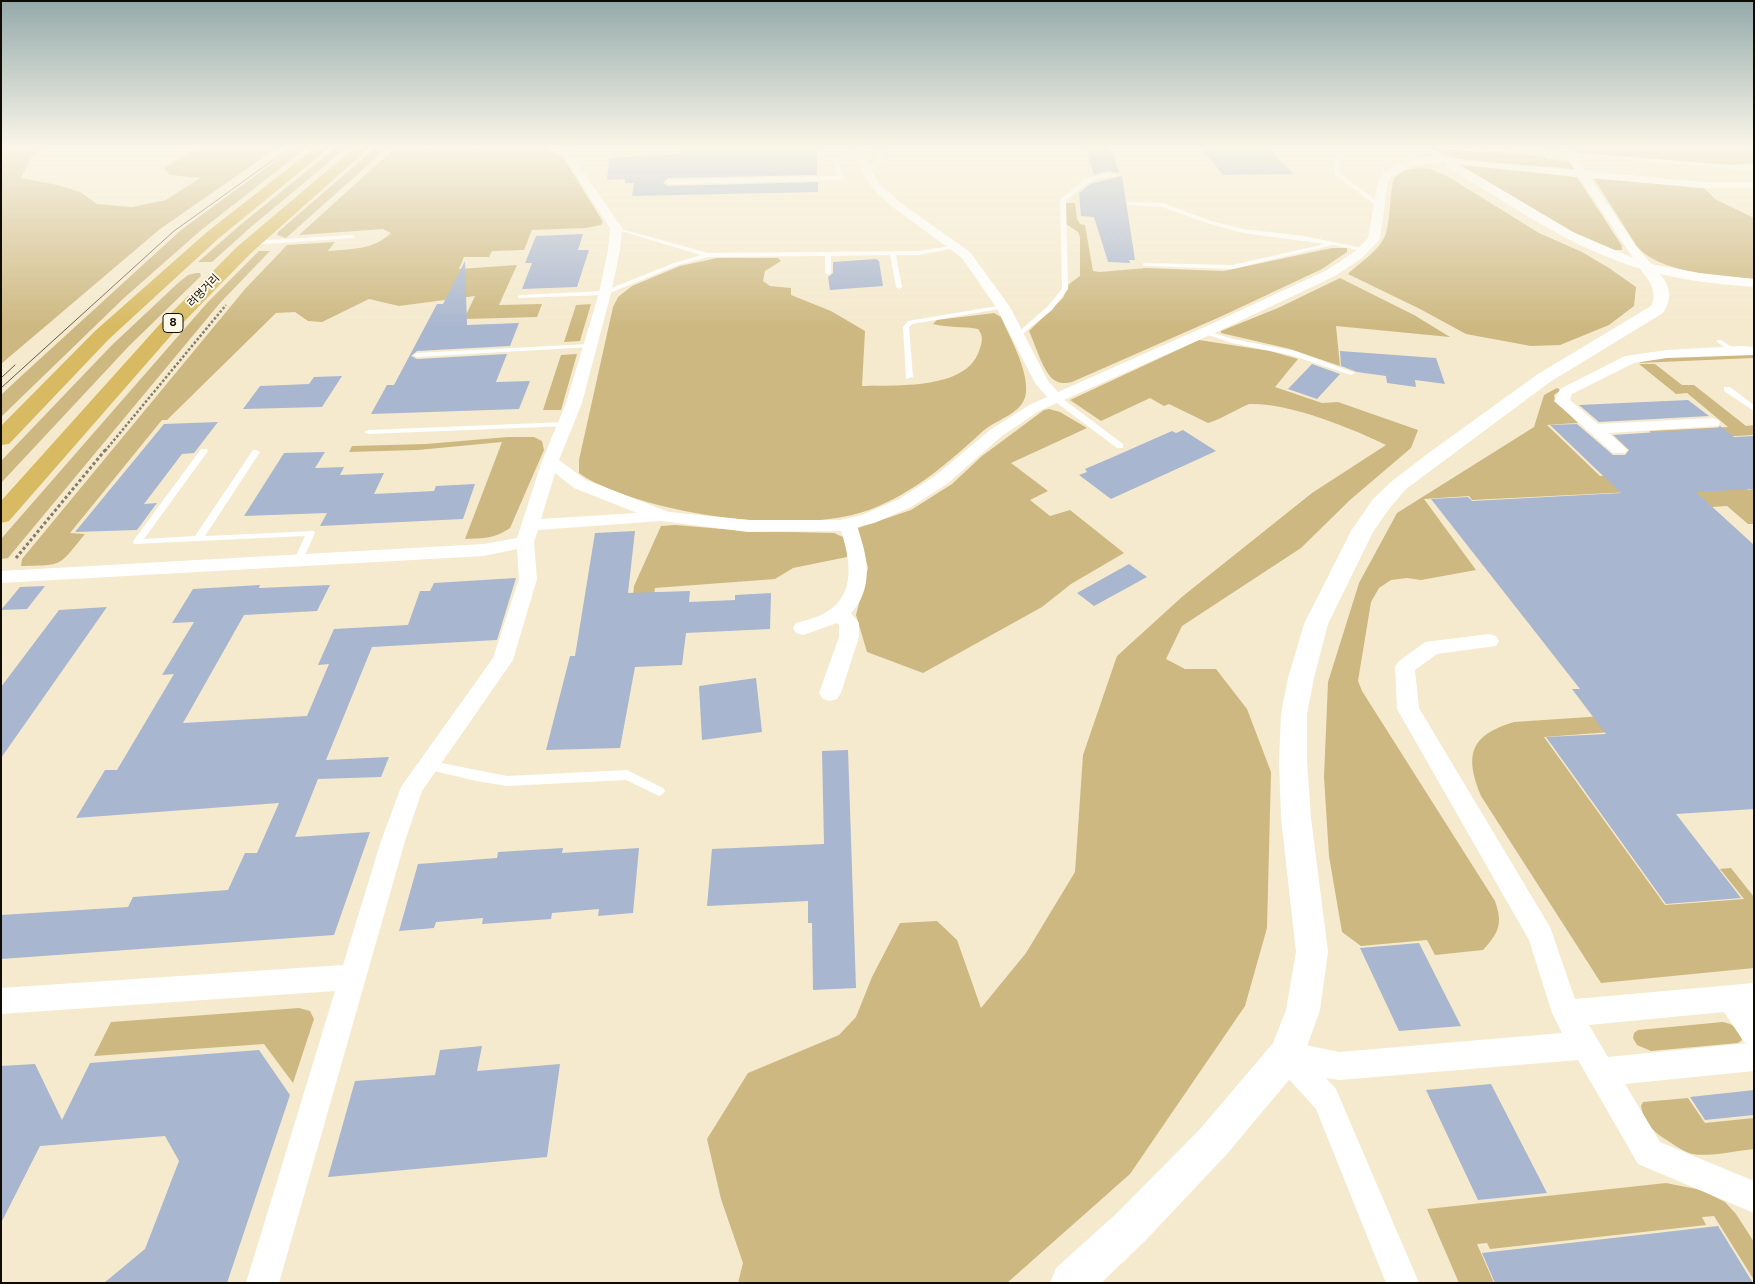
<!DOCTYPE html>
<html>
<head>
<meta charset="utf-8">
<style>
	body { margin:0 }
	#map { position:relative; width:1755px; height:1284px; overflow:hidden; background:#f5eace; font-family:"DM Sans",sans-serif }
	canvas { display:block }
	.frame { position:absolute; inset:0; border:2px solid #100c04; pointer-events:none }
</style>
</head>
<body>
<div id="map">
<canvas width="1755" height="1284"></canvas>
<div class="frame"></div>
</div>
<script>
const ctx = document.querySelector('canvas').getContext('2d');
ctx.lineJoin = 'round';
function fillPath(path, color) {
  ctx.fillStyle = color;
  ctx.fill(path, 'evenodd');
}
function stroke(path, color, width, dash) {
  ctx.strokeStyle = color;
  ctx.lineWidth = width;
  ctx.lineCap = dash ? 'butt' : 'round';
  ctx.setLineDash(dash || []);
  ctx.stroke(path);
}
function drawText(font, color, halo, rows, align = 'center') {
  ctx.font = font + ' "DM Sans","Noto Sans KR",sans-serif';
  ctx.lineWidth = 4;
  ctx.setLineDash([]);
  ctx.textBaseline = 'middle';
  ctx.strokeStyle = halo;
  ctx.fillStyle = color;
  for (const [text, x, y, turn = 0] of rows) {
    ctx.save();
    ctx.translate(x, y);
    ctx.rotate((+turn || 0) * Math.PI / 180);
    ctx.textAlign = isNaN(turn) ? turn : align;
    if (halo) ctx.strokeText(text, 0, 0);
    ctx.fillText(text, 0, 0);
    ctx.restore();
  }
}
fillPath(new Path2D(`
	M1,148H42L31,158L21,178L58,185L80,192L97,204L132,207L166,200L200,178L170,175L164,168L197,148H277L160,229L1,364Z
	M293,148H306L200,231L124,298L1,417V395L18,379L181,230Z
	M335,148H346L252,226L212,262H198L239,226Z
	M375,148H387L286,238L277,235L278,232Z
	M395,148L545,149L563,157L603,222L601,225L586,228L532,230L524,250L492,251L489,257H464L459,269L517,265L499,305L542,304L537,317L464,319L475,296L399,306L369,299L322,322L308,321L295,312L276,313L167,420H162L70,533L85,534C58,567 64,565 21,566L22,559L245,289L287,245L335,242L328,251C350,249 374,250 391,233L383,229L299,235Z
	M1432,148L1544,156L1546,159L1571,161L1575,169L1463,160L1442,154Z
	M1573,148H1754V163L1730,165L1577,153Z
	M1460,165L1577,177L1622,246V250H1614L1579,236Z
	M1418,168L1430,169L1447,176L1539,233L1582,252L1609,268L1636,287L1634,306L1609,325L1560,345L1531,346L1466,334L1420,309L1348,274C1360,262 1381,250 1386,233C1391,215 1389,196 1394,178L1406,170Z
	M1593,177L1703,187L1715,199L1754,218V279C1721,276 1657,273 1636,245Z
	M1066,203H1075L1077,219L1080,224L1085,225L1093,271L1100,272L1146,268L1224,271L1332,248H1347V252L1322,269L1222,316L1072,382C1067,383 1061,384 1056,381C1044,376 1035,343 1029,331L1063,298L1069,284L1080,276V237L1078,232L1066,224L1064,206Z
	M259,251H270L220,303L8,558L1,559V539L207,303Z
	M717,258H778L781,261L765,271L763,281L770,286L791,288V295L831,311L865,331L862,386C896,385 966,390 979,351C982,343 984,336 978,329C963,326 948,328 933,324L937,320L994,313L1001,317C1010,338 1028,369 1026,392C1024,414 998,418 983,431C948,463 914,493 869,510C802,534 677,517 612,490C601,485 589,481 579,473V460L613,307L618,297L632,286L680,266Z
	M196,273H200L201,276L129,346L1,483V461L111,346L178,283L188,275Z
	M1340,278L1414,315L1450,337L1336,326L1340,366L1290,349L1221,333V331L1278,308Z
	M591,304L580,341L564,342L576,305Z
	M1199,340L1270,351L1298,359L1275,387L1322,403L1338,402L1418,430L1411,448L1350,500L1301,548L1182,626L1166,659L1185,669H1216L1247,709L1271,772L1267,928L1245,1006L1130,1174L1007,1283H738L743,1263L721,1199L707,1139L748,1073L839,1035L856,1017L872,977L900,923L937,921L957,940L981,1008L1026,953L1075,872L1083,755L1117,656L1183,596L1312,493L1386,445C1351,428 1290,403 1250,404C1244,405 1220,420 1208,423L1169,404L1164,406L1150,398L1101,421L1070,400Z
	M577,354L561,410H543L561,355Z
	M1754,354V358L1638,363C1671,351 1718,355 1754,354Z
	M1639,364H1655L1682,385H1694L1746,426L1754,425V435L1715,437L1744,486L1748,490L1754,489V524H1748L1727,506L1712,507L1644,447L1665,446L1649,431L1728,427L1687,393L1676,394Z
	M1557,388L1561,390L1554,395L1555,400L1578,423L1547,425L1600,476L1669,472L1651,491L1472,500L1469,496L1424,499L1476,570L1421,580L1407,578L1391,580L1379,588L1371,602L1358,681L1362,691L1495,901C1503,924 1499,932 1483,950L1435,955L1427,940L1361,946L1342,932L1329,856L1324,777L1328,682L1359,583L1397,513L1534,427L1544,395Z
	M1049,409L1060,412L1087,428L1011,463L1048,491L1030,500L1050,516L1070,510L1124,553L1071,584L1042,607L923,673L867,652L856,615L868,568L858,528L911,510L952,484L982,456L1044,410Z
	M508,437H534L542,441L544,450L510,528C494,539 484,538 465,539L502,442L418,450L349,452L352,446L426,444Z
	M675,525L746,531L834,533L845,538L848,548L847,557L793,568L775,579L655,588L648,638L629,639L634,586L661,526Z
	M1648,713L1745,722L1544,737L1665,905L1744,899L1720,869L1731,868L1754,897V968L1601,983L1481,796C1464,755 1470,735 1514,722Z
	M299,1008L310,1011L314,1019L293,1083L264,1044L94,1056L111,1022Z
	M1723,1022C1733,1024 1741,1029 1742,1040L1738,1043L1651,1051L1637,1045L1633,1038L1634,1033L1638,1030Z
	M1688,1098L1705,1123L1754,1118V1149C1736,1151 1708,1157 1692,1154C1682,1151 1673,1144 1665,1139C1651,1130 1644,1122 1641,1106L1643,1102Z
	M1666,1183L1701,1190L1725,1202L1736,1214L1754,1242V1280L1714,1216L1702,1217L1706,1225L1490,1249L1487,1243L1477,1244L1494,1283H1459L1427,1209Z`), '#cdb881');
fillPath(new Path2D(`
	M682,148H817V175L668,178L663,183L668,186L818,182V192L632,196L634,183H625V179L607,180L609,158L680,154Z
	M1086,148H1107L1108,151H1112L1119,173L1108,171L1094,175Z
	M1269,148L1293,174L1223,175L1202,150Z
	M1122,176L1135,260H1129L1130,263L1108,262L1094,217L1081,216L1079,193L1090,184Z
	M583,234L578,250H589L577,287L522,289L532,263H525L536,236Z
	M876,259L879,261L883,286L830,290L828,277L833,273V262Z
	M465,261L467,325L519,323L510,346L417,351L411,356L417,359L507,354L496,382L530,381L519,409L371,414L387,385H394L437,304H443Z
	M1340,351L1436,358L1445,384L1415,380L1416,387L1387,383L1386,376L1357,372L1341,366Z
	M1312,364L1340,374L1317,399L1288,389Z
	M342,376L322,407L243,409L260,386L309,384L314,377Z
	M1688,400L1709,416L1599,422L1579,405Z
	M218,422L194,453L182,454L144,504L157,503L137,530L75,532L164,424Z
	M1577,424L1613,455H1625L1629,450L1613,435L1718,428L1720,426L1734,437L1754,436V489L1696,492L1754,545V809L1676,814L1741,898L1666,904L1546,737L1606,734L1572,689H1580L1431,499L1468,497L1472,501L1621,493L1550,425Z
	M1183,430L1216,451L1111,499L1079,475L1087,472L1085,469L1113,457L1172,431L1176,433Z
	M325,452L315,468L344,467L340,475L384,473L374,494L434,491L436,486L475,484L463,519L320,526L327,513L244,516L284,453Z
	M635,531L628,593L690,591L689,602L735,600V595L771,593L770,629L686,633L682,665L635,667L620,748L546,750L570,656H575L595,533Z
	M1129,564L1147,577L1094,606L1077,593Z
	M516,578L497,640L372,647L326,760L389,757L381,777L318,779L295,837L370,832L334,935L1,959V915L128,907L133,897L228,890L245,853H257L279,803L76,818L105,770H117L174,674L162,675L194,622L172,623L193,589L260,585L259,588L330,585L317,611L244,615L183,723L307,716L329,664L318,665L334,629L408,625L420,591H430L434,583Z
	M45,586L27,609L1,610L20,587Z
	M107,607L1,758V687L59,610Z
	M756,678L762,732L702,740L699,686Z
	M848,750L856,988L813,990L812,923H808V901L707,906L712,849L824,844L822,751Z
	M563,848L562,853L639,848L633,913L598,916L599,909L552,913L551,919L482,924L483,918L436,922L434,928L399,931L418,864L497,858L498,852Z
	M1419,943L1461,1026L1399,1031L1360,948Z
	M482,1046L477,1071L560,1064L547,1157L328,1177L355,1081L435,1075L440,1050Z
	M259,1050L290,1095L227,1283H104L145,1249L179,1161L165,1136L40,1146L1,1223V1066L35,1064L62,1120L90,1063Z
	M1491,1084L1547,1193L1478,1200L1426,1090Z
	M1754,1090V1115L1705,1120L1690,1097Z
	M1718,1226L1753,1283H1495L1482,1253Z`), '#a9b6cf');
stroke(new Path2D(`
	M105,451L226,305`), '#837c6a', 2.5, [2.5, 2]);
stroke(new Path2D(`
	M16,558L106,449`), '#837c6a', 3, [3, 2.5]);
fillPath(new Path2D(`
	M878,148H882L886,154C882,163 874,171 864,171V169L878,161L880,154Z
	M1502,148L1732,165H1754V169H1732L1504,149Z
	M1342,151L1345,153L1339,165L1340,173L1381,204V206H1377L1335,175C1333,166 1335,157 1342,151Z
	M861,155L863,158L838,160L843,178L840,180L668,184L665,182L668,180L837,176L833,158Z
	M1108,173L1121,175L1100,178L1089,182L1066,200L1068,289L1052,310L1020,336H1016V334L1047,307L1062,289L1060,200L1085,179Z
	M1129,202L1163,203L1211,221L1243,229L1304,236L1367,249L1364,251L1333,245L1232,269L1145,266L1143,265V263L1232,265L1325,244L1243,233L1207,223L1162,207L1127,205V203Z
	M614,227L708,253L919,251L957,245L960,247L919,255H896L902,287L899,289L896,287L890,255L831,256V273L828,275L825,273V256L708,257L678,265L605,295L518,298V296L520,295L604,291L674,263L701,255L614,229Z
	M352,235L355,237L354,238L251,245L248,243L251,241Z
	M1003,305L1005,306V308L912,324L909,327L913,377L906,379L903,327L908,321Z
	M1204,330L1233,339L1295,351L1355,373L1351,375L1290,355L1232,343L1202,333V331Z
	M1717,340H1721L1736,350L1730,351L1717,342Z
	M589,344L591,345V347L417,357L413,355L417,353Z
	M1724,387H1730L1754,405V411L1724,391Z
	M1053,396H1059L1123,444V448H1117L1053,400Z
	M566,422H569V426L368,434L364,432L368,430Z
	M201,449H207L208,451L144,539L195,536L253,450H256L260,452L205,536L314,531L315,533L302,562H296L294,560L305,536L134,544L133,542L134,540Z
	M426,760L507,776L627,770L663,788L665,791L663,794L659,796L626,780L507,786L476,781L422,768L420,765L422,762Z`), '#fff');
fillPath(new Path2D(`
	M563,148H574L570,152L622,228L620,250L611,293L582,403L559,460L586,480L669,512L748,520H840L862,515L899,499L935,476L990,430L1029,405L1047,397L1035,383L996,307L962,258L890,205L872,188L861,170L852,148H862L871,170L880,184L898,201L970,252L1010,307L1048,381L1058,392L1209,325L1327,270L1354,252L1368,238L1378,181C1400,145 1455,159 1490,163C1518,165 1546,168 1575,170L1567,158L1572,155L1576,156L1586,171L1701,182H1754V188H1701L1590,178L1636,246L1651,264L1699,273L1754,279V287C1716,284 1678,280 1641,269C1571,248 1509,204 1446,166V162L1411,166L1391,177L1388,181L1380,239L1362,258L1335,276L1219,331L1039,411L1002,436L947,484L911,507L874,523L857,527C868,556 874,589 851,613L859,623V637L841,693L837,699L830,701L823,699L819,693L839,637V625L837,623L803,635L796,633L793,628L796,623C803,621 812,619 819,616C856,600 852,564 841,531L748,532L661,521L538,530L534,542L537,579L513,660L422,791L405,841L279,1283H246L335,991L1,1014V988L343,965L381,841L401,787L493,658L519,579L517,549L484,556L1,583V571L484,544L517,538L542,461L566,403L599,293L608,250L610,228L560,151ZM1458,164L1579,177L1633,258L1573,232ZM555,473L574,488L637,513L541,519Z
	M1740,346L1754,347V355L1667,358L1634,363L1572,394L1570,400L1598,424L1712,418L1718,420L1720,423L1718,426L1609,433L1627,450L1625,453H1613L1554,401L1560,389L1625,356L1667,350Z
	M1489,634L1496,636L1499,641L1496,646L1437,654L1415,670L1419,708L1550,927L1575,999L1754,983V1071L1625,1084L1660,1142L1754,1181V1213L1638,1164L1578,1060L1339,1080L1326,1078L1336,1089L1419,1283H1386L1316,1109L1276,1065L1272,1055L1276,1045L1286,1041L1339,1052L1562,1033L1552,1013L1529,940L1397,709L1395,667L1398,662L1425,642ZM1724,1012L1744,1042L1748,1043L1608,1057L1589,1025Z`), '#fff');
fillPath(new Path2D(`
	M1646,261L1651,263C1665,280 1677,291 1663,313L1550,382L1406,489L1389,509L1373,532L1328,624L1314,678L1307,714V761L1311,818L1328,952L1320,1010L1304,1055L1299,1068L1227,1154L1145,1241L1101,1283H1050L1056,1268L1117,1213L1201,1128L1273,1043L1286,1010L1296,952L1281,818L1279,761L1281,714L1288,678L1304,624L1351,531L1373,499L1392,481L1430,452L1538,374L1651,306C1659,290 1647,278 1638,266L1641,263Z`), '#fff');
fillPath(new Path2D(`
	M314,148H329L219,238L109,339L9,444L1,445V426L95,331L207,232Z
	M354,148H369L250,254L174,332L9,521L1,523V501L160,324L238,246Z`), '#d7ba62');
stroke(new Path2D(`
	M1,378L15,365
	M1,388L174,231L290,148`), '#615b4c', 1);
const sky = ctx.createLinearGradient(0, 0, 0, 327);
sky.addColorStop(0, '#94aaaa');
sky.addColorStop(0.45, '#faf6e9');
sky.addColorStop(1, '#faf6e900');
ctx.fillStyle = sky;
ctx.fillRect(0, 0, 1755, 327);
drawText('11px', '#100c04', '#fef8e7', [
	["려명거리",204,291,-46]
]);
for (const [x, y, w] of [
	[173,323,20]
]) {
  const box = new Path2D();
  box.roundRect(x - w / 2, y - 9.5, w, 19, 4);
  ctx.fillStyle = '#fef8e7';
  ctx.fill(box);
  stroke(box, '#100c04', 1);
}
drawText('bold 12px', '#100c04', null, [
	["8",173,323]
]);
</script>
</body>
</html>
